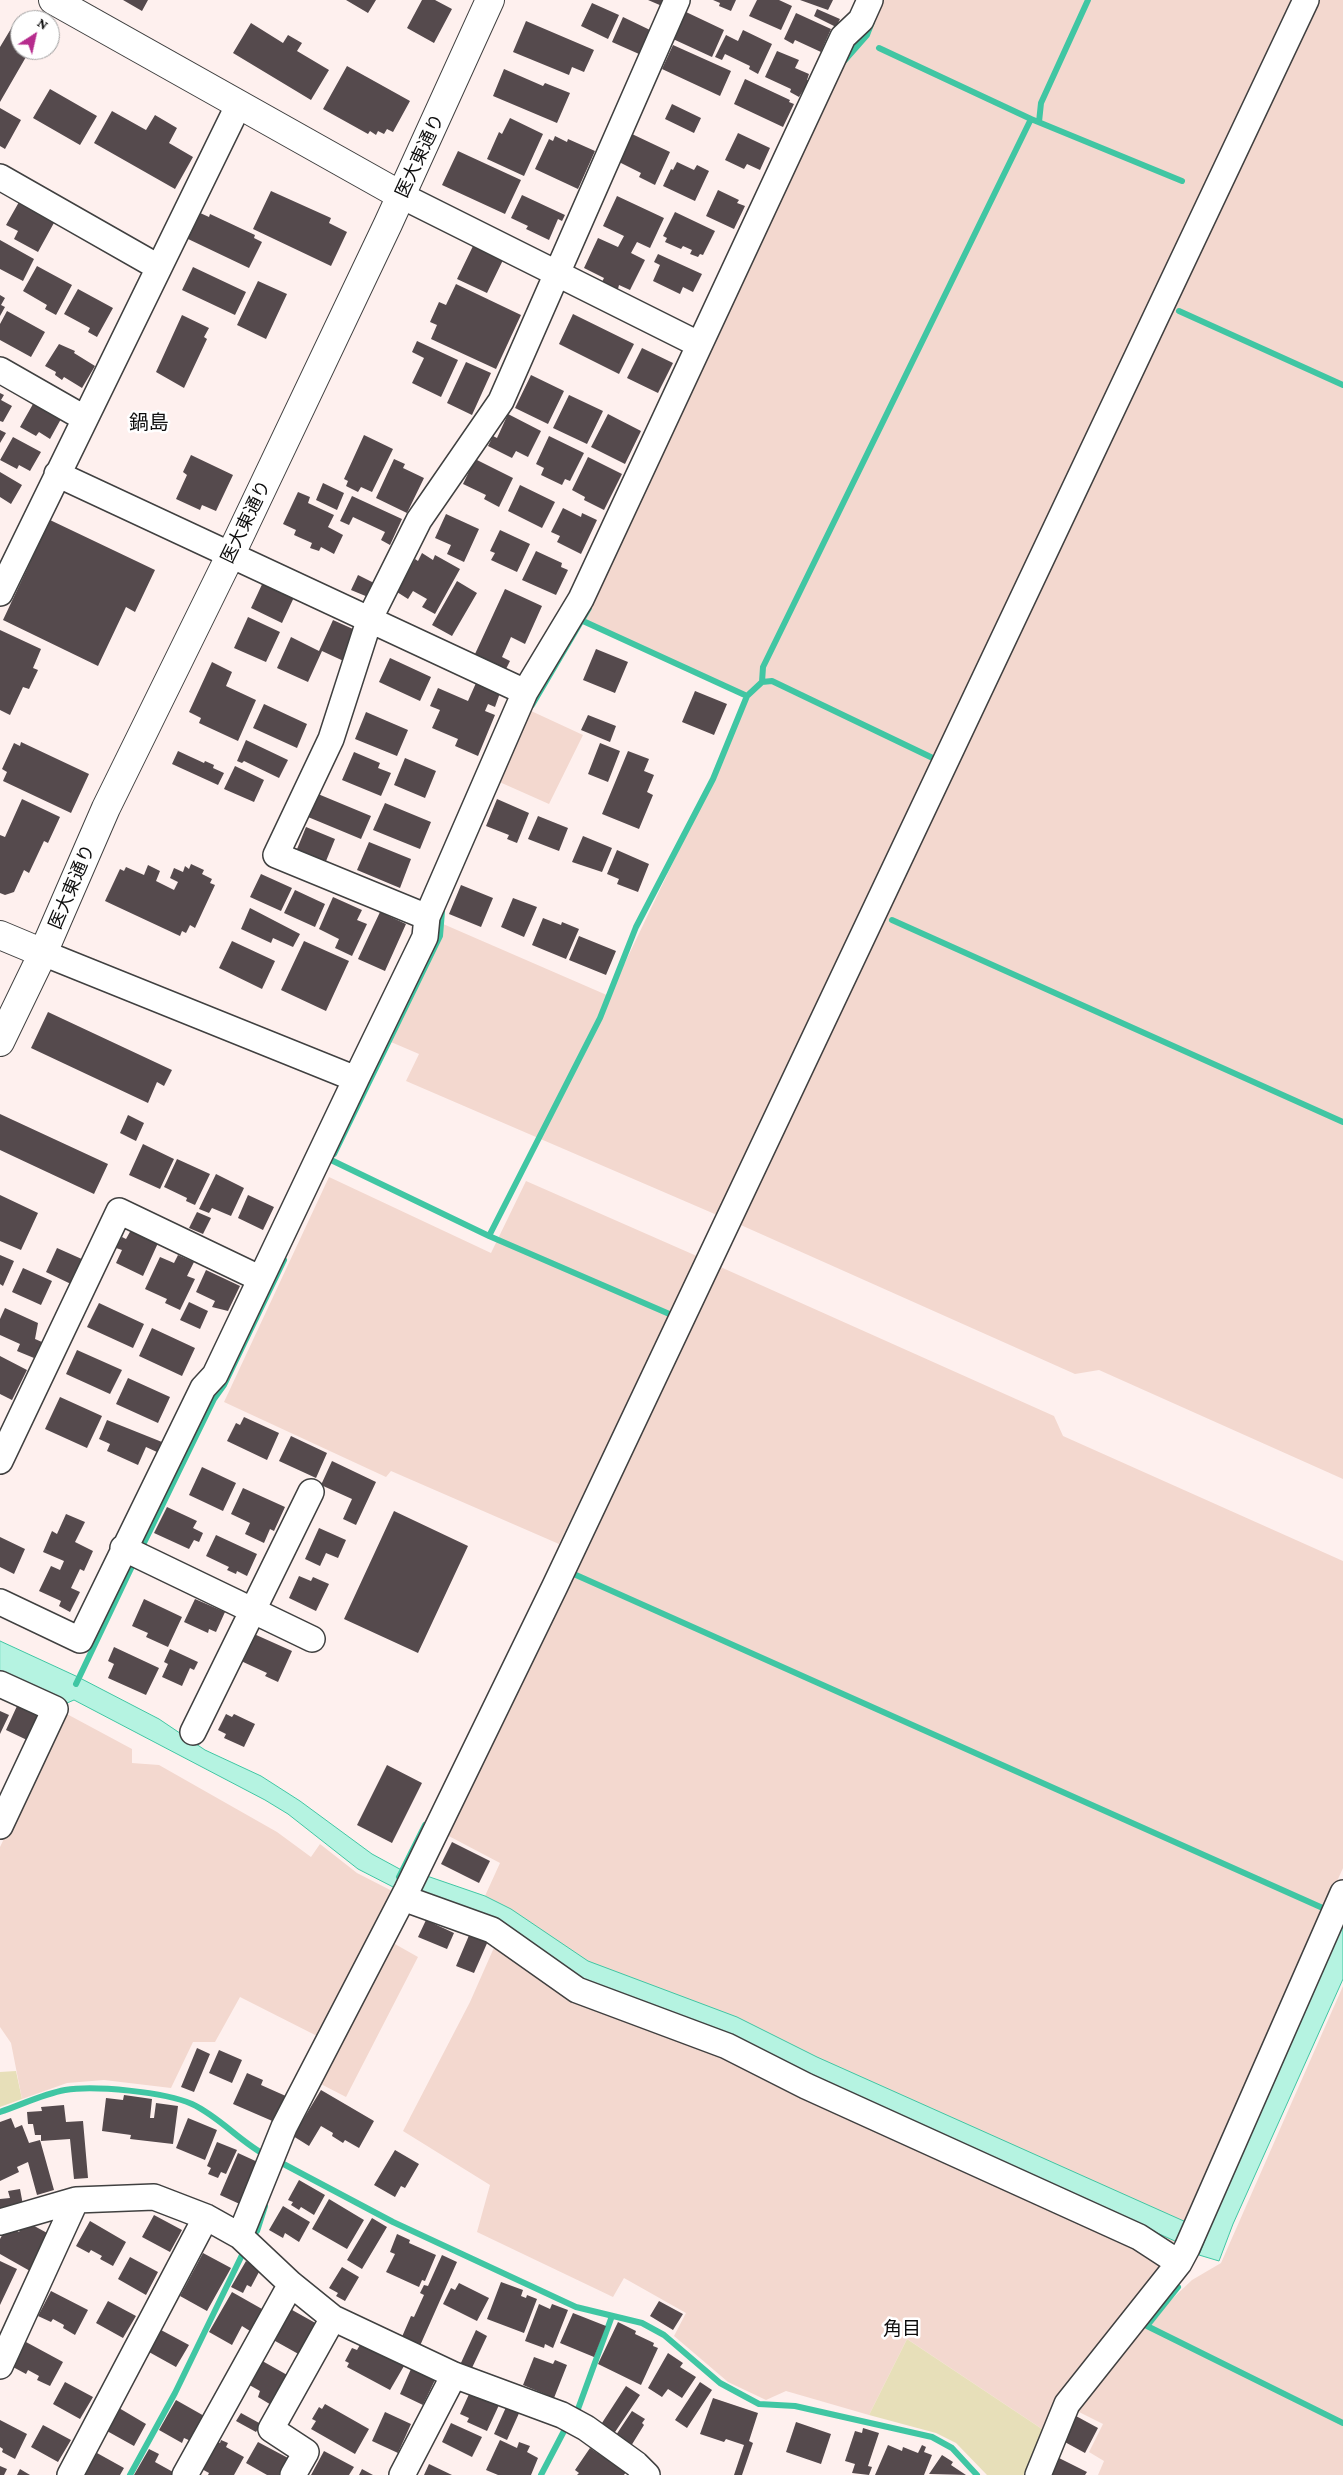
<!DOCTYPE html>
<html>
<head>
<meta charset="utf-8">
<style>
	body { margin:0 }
	#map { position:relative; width:1343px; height:2475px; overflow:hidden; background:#fef0ee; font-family:"Crimson Pro",serif }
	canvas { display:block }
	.north { position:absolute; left:10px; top:10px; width:50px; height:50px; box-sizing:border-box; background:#fff; border:1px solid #9e9e9e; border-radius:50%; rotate:35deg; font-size:14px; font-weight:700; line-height:20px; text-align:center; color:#0d0d0d }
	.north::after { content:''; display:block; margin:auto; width:18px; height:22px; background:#b62c8d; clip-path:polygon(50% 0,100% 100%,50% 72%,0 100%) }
</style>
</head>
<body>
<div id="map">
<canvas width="1343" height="2475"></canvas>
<div class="north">N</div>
</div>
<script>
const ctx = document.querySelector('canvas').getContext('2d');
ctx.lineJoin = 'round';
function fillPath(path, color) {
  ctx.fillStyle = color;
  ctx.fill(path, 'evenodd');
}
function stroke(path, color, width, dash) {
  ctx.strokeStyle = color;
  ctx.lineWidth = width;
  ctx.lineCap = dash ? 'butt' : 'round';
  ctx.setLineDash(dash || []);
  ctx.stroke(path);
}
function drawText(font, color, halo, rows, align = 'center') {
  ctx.font = font + ' "Crimson Pro","Noto Sans JP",serif';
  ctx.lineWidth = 5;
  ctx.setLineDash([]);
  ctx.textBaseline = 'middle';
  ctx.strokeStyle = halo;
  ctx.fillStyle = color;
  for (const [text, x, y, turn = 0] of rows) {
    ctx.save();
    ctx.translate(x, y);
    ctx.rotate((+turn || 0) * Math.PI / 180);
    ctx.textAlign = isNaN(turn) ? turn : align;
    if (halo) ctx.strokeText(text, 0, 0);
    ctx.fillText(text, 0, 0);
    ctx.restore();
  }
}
fillPath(new Path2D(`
	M883,0H1291L717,1215L406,1081L419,1054L377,1036L427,917L609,996L713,779L747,697L583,621L847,55L867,35Z
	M1317,0H1343V1479L1099,1370L1075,1374L734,1222Z
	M529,710L583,735L549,804L495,780Z
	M329,1177L491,1253L526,1181L699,1257L559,1544L391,1471L386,1477L224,1402Z
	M716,1265L1054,1416L1063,1436L1343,1561V1868L1162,2269L1048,2433L907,2339L869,2415L786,2391L766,2400L728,2382L674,2336L686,2313L624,2278L613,2297L477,2232L490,2185L403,2131L470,2002L511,1909L485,1896L500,1863L443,1833Z
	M65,1713L132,1749V1763L159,1765L277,1832L311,1857L320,1844L357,1873L396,1893L321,2038L240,1997L215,2042H193L171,2088L104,2080L67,2083L22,2099L11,2043L0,2027V1847Z
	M386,1939L418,1957L346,2097L315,2081Z
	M1343,1986V2475H1098L1104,2461L1089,2452L1103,2424L1075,2410L1131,2338L1192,2280L1221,2263Z`), '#f3d8cf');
fillPath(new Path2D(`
	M16,2071L22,2099L0,2107V2072Z
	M907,2339L1048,2433L1030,2475H987L956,2443L936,2433L869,2415Z`), '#e7dfb9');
const water = new Path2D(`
	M0,1641L78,1677L159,1719L205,1750L261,1776L300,1801L372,1854L407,1873L397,1889L358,1869L288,1814L265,1800L74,1700L67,1703L0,1671Z
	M424,1875L485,1896L511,1909L588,1961L737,2017L817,2057L1186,2222L1177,2242L808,2074L579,1978L417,1893Z
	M1343,1925V1979L1233,2224L1219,2261L1199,2255L1212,2222Z`);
fillPath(water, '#b5f3e1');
stroke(water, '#40c6a3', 1);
stroke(new Path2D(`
	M879,48L1031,119L1182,181
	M845,60L867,35L872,22
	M1039,122L1041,103L1088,0
	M1179,311L1343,385
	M583,621L747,696L762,682L772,681L939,761
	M762,682L763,667L1031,119
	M532,705L589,608
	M892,920L1343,1122
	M334,1154L440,936L442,911
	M331,1160L489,1236L674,1316
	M489,1236L600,1018L636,927L713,779L747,696
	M140,1551L214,1399L224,1385L284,1260
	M576,1575L1325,1909
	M76,1684L135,1560
	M399,1877L425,1825
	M0,2112C21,2105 43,2094 65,2090C94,2085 165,2092 192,2104C220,2117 240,2142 267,2156
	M276,2160L393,2222L576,2307L642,2323L664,2335L720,2383L759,2404L795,2406L932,2437L952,2448L977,2475
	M257,2231L265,2206
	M1178,2287L1147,2326L1343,2423
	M578,2409L612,2316
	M130,2475L175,2393L242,2255
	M541,2475L564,2431`), '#40c6a3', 6);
fillPath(new Path2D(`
	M123,0H148L142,11Z
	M346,0H376L368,13Z
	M422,0H435L452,9L434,43L407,28Z
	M648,0H664L662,6Z
	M713,0H736L731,11L719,6L720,3Z
	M757,0H779L792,6L781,30L749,16Z
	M800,0H833L828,10Z
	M592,3L619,15L608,39L581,26Z
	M817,9L840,19L836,27L814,16Z
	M686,12L724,30L712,57L673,39Z
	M796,13L831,29L821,52L795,40L793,44L784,39Z
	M623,17L650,30L639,54L612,42Z
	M526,21L594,50L584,72L572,67L569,75L513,52Z
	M251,23L283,43L288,35L302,43L297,51L329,70L311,100L233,53Z
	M12,27L18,30L15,34L20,37V50H30L0,102V47Z
	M743,30L772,44L758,74L749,69L750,66L725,54L722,60L715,57L726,35L738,41Z
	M673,45L731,71L720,96L662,69Z
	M777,51L799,60L795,68L809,74L807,80L809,81L799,97L790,92L791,89L765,77Z
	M347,66L410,101L393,132L387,129L384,134L378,131L376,135L370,131L368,134L323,109Z
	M504,69L543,86L545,83L570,93L557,123L493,96Z
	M745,79L790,100L789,102L794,104L783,127L734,104Z
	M50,89L97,116L80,145L33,118Z
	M672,104L701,118L694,133L665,119Z
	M0,108L21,120L5,149L0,146Z
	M112,111L146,130L155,115L177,128L169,143L193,157L175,189L94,143Z
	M510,118L543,134L524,176L487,159L499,132L502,134Z
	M738,133L770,148L760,170L747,164L744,169L725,160Z
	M632,134L670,152L655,185L639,177L641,173L619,162Z
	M555,136L567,142L568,139L595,151L578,189L535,169L549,139L553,141Z
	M458,151L521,180L505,214L442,185Z
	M677,162L694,170L697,165L709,171L695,201L663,186L671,169L673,170Z
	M718,190L739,200L737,203L745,206L734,229L706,216Z
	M271,191L331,218L329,223L347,232L331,266L253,229Z
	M522,195L565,215L562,221L558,219L549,240L526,229L528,226L511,218Z
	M617,196L664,218L650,248L637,242L631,253L645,260L630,290L619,285L618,289L602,282L604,278L584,268L598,238L618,247L624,236L603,226Z
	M19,202L55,221L38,252L14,239L18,231L6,225Z
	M198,212L209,217L210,214L255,235L254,238L262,242L249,268L186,238Z
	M675,212L715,231L703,255L700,254L698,257L690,254L692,250L683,246L681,249L665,242L667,238L663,236Z
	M0,240L34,259L23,281L0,269Z
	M473,246L503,260L487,293L457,279Z
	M658,254L702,274L693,292L683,287L680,294L653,281L660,265L654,262Z
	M37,266L72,285L56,315L45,309L47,305L23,291Z
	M193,267L246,292L235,315L182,290Z
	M258,281L287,294L266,339L237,325Z
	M456,284L521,315L496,369L431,339L437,325L430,322L439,302L446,305Z
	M78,289L113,308L97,337L88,332L90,328L64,314Z
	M0,295L5,298L1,305L5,307L0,316Z
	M7,311L45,332L31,357L0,340V324Z
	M573,314L634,344L619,374L559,344Z
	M182,315L209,328L204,337L207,339L184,388L156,372Z
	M417,341L458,360L441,397L412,383L424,358L412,352Z
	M59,344L75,351L74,353L95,366L82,388L64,377L62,380L55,375L56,372L45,366Z
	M642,348L673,363L658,393L627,378Z
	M466,362L491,373L472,415L447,403Z
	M531,375L564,391L548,424L515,408Z
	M0,393L4,395L1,400L12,406L3,422L0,421Z
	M569,395L603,411L587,444L553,428Z
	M33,404L61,419L50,439L39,432L36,436L20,427Z
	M508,414L541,431L528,457L516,451L512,458L488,446L493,436L497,438Z
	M608,414L641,431L625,464L591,447Z
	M0,430L6,433L0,443Z
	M364,435L393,449L372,492L361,487L358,492L346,486L348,481L344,479Z
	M549,436L584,453L570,481L565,479L562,485L541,475L544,468L536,464Z
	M13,437L41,452L30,471L19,465L17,469L0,460Z
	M191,455L233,475L216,511L202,505L200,510L176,499L187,475L183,472Z
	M588,457L622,474L604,510L584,500L585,497L572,490Z
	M394,459L405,464L403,468L424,478L407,513L376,498Z
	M475,459L513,478L499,507L484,499L486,495L463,484Z
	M0,472L22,485L11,504L0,497Z
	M323,483L344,493L337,510L316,500Z
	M520,485L555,502L542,528L508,511Z
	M298,492L310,497L308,503L334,515L328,527L343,535L334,554L321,547L319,551L310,548L312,543L294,535L296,530L283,524Z
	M352,496L402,519L390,545L381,540L385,532L353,517L349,525L340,521Z
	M563,508L581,517L582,513L597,520L581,554L557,542L560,536L551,532Z
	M446,514L479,529L464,562L447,554L451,545L435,538Z
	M50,520L155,570L135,612L126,607L98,666L3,620Z
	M500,530L530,544L517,572L491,560L495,553L490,551Z
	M536,551L562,563L561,567L568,570L556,595L522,580Z
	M422,553L433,560L435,555L460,569L435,614L422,607L427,599L413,591L408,599L397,592L415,559L418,561Z
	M358,575L374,583L368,597L351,590Z
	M265,578L296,593L282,623L251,608Z
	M457,581L477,593L452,636L432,625Z
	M505,589L542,606L525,644L511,637L502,657L510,661L506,669L475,654Z
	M248,617L280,632L266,662L234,648Z
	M333,620L364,634L350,664L322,651L308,682L277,668L291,637L319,651Z
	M0,630L41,649L33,668L38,670L29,689L23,687L10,715L0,710Z
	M596,649L628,662L615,693L583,680Z
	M390,658L431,677L420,701L379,682Z
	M212,662L232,672L226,686L256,700L238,741L199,723L201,718L189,712Z
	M476,683L500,693L495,707L488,704L485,711L495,715L478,756L455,746L458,739L432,728L440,710L430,706L438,688L468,701Z
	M695,691L727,704L714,735L682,722Z
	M264,704L307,724L297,748L253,728Z
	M366,712L408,730L397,756L355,739Z
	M588,715L616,726L610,742L581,730Z
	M246,740L288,760L279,778L244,761L242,763L237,761Z
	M21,742L89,774L71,813L3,781L7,772L2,769L14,743L20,746Z
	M600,743L620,751L608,782L588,774Z
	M178,751L204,763L205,761L214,765L213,768L224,773L218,785L172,764Z
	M628,751L649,759L644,771L654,775L647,792L653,795L639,829L602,814Z
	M354,752L380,763L378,768L391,773L381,796L342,780Z
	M405,758L436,771L425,798L394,785Z
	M235,766L264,780L254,802L224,789Z
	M318,794L371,816L361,839L308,817Z
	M22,799L60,817L48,843L44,841L29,873L24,870L14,892L5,895L0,893V835L5,837Z
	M497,799L529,813L517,843L507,839L509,835L486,826Z
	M385,803L431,822L420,849L373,830Z
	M538,816L568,828L559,851L528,839Z
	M306,827L335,839L324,866L295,854Z
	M583,836L612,848L602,872L572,862Z
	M369,842L411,859L400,888L357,870Z
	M617,850L649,864L638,892L617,884L619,879L607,874Z
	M191,864L204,870L202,874L212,879L210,883L215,885L195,928L190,925L186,933L182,931L180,936L105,901L120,869L124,871L126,867L144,875L148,865L160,871L156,881L174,890L178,882L170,878L174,868L183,872L185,866L189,869Z
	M261,874L292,888L281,911L250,897Z
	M461,885L493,898L481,927L449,914Z
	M295,890L325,904L315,927L284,913Z
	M333,897L362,910L357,920L367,924L352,956L335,948L339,939L319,929Z
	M513,898L537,907L524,937L501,927Z
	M250,908L300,934L293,947L273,938L271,943L241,929Z
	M380,912L406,924L385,971L358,959Z
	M543,918L561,925L562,922L579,929L566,959L532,945Z
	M579,936L616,951L606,975L569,960Z
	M232,941L275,961L262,989L219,968Z
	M304,941L349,961L326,1011L281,990Z
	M48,1012L172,1070L164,1086L157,1082L148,1103L31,1048Z
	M0,1114L108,1164L94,1194L0,1150Z
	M128,1115L144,1123L136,1141L120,1133Z
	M143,1144L174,1159L160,1189L129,1175Z
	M177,1159L210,1174L195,1205L186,1201L187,1198L164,1187Z
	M216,1174L244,1188L231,1216L212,1208L209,1213L199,1209Z
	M0,1195L38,1213L21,1250L0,1241Z
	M248,1195L274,1207L263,1230L238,1218Z
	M197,1212L211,1218L203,1234L189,1228Z
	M131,1230L158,1243L143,1276L116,1263L122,1250L116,1248L122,1237L126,1239Z
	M57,1248L84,1260L73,1285L46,1272Z
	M0,1255L14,1261L3,1286L0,1284Z
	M178,1255L194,1262L187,1276L195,1279L180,1310L165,1303L167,1299L145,1289L160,1257L174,1263Z
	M23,1268L52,1281L41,1305L12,1292Z
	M206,1270L240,1286L228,1311L212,1307L215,1301L196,1292Z
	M189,1302L208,1311L200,1329L180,1320Z
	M99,1303L144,1324L133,1348L87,1327Z
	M5,1308L38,1323L35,1339L42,1342L34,1358L17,1351L20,1344L0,1335V1319Z
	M152,1328L195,1348L182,1376L139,1356Z
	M77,1350L122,1370L110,1394L66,1374Z
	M0,1356L27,1370L12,1400L0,1394Z
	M128,1378L170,1397L158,1423L116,1404Z
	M60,1397L102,1416L87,1448L45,1429Z
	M244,1417L279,1433L267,1460L227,1441L236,1423L240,1425Z
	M107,1420L162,1442L157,1452L146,1447L138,1465L107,1451L110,1444L99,1439Z
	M291,1436L327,1453L316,1478L279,1461Z
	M332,1461L376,1482L356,1525L343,1519L352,1499L321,1485Z
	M202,1467L236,1483L223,1511L189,1495Z
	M243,1488L285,1507L274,1531L270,1529L264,1543L245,1534L250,1523L231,1514Z
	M167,1507L197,1521L193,1528L203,1533L199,1542L194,1540L189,1549L154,1533Z
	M394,1511L468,1546L418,1653L344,1619Z
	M66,1514L85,1522L75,1542L93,1551L84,1571L80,1569L71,1588L80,1592L70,1612L59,1606L61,1601L39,1591L51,1566L60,1570L64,1561L43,1552L52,1531L57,1534Z
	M319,1528L346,1540L338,1558L326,1553L320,1566L305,1559Z
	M216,1535L257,1554L247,1576L237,1571L236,1574L227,1570L229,1567L206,1556Z
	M0,1537L25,1549L14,1574L0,1567Z
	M299,1576L311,1581L313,1577L329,1584L316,1611L289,1598Z
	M144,1599L182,1617L168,1647L146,1637L148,1633L132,1626Z
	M195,1599L225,1612L216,1632L209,1629L208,1633L184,1622Z
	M254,1634L292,1651L278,1682L265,1676L267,1673L241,1661Z
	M114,1647L159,1668L146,1695L108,1678L114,1664L108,1661Z
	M170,1649L198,1662L194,1670L190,1668L182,1686L162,1677L168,1664L164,1662Z
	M17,1706L38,1716L27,1740L6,1730Z
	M0,1711L9,1715L0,1734Z
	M226,1714L232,1717L234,1714L255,1724L244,1747L224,1738L226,1734L218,1730Z
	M387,1765L422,1783L392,1843L357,1825Z
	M452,1842L490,1861L479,1883L441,1864Z
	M426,1920L454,1933L447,1949L418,1937Z
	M470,1933L488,1941L474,1973L456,1966Z
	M197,2048L210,2054L194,2092L181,2087Z
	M219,2050L242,2060L232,2083L209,2073Z
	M247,2073L263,2080L261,2085L288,2097L277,2123L233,2104Z
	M321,2090L374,2121L359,2148L345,2140L343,2143L332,2136L333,2133L321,2126L309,2146L293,2136Z
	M124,2095L152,2099L150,2118H154L156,2103L178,2106L173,2144L130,2139L131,2135L102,2131L106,2098L123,2100Z
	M64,2105L66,2122L83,2121L88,2178L74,2179L70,2139L41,2141V2135H35L33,2124H28L27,2112L42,2111L41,2107Z
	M11,2118L15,2128L22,2125L29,2143L40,2140L54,2190L37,2195L28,2162L17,2167L19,2172L0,2181V2122Z
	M188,2118L217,2130L205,2160L176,2148Z
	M217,2142L237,2150L226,2174L221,2172L218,2178L208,2174L211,2168L207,2166Z
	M395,2150L419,2164L405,2188L401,2186L395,2197L374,2185Z
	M238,2153L262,2164L244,2206L220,2195Z
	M299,2180L325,2195L314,2215L301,2207L299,2210L291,2205L293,2202L288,2200Z
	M20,2189L23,2205L0,2209V2199L10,2198L8,2191Z
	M329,2199L364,2220L347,2249L312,2229Z
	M283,2206L310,2222L299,2242L285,2233L283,2238L269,2230Z
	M154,2215L182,2230L170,2252L142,2237Z
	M372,2218L387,2227L362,2269L347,2260Z
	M25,2221L49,2234L30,2271L0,2254V2239L5,2230L12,2228L19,2232Z
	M90,2221L126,2242L113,2266L100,2259L102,2256L91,2250L89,2253L76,2246Z
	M397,2234L410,2240L409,2243L436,2255L425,2281L422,2280L419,2287L386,2272L395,2254L390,2252Z
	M203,2253L231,2268L207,2311L180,2296Z
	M442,2255L457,2262L419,2348L401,2339L411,2316L414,2317L424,2295L420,2293L424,2285L428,2286Z
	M130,2257L158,2272L146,2295L118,2279Z
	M0,2261L17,2269L0,2305Z
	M246,2261L260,2270L251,2287L247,2285L243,2293L231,2287Z
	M342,2267L359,2277L345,2301L336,2296L338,2293L329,2288Z
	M501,2282L523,2290L521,2296L526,2298L527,2295L537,2299L524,2333L487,2319Z
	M459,2283L489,2298L477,2321L443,2304L451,2288L455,2290Z
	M51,2291L88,2310L75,2335L63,2328L64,2325L53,2319L51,2322L38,2316Z
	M232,2292L262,2309L250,2331L242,2326L232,2345L209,2332Z
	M108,2301L136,2316L123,2338L96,2323Z
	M659,2301L683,2314L673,2330L650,2316Z
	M539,2304L550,2309L552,2304L568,2310L553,2348L545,2344L544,2348L525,2341Z
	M285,2306L319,2325L302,2356L268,2337Z
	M573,2313L606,2326L594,2357L560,2343Z
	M618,2322L636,2331L635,2334L654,2343L653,2346L658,2348L641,2385L598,2364Z
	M161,2330L189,2345L176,2367L149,2352Z
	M476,2330L487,2336L471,2370L460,2365Z
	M26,2342L63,2362L50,2386L37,2380L39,2376L28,2370L26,2374L13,2367Z
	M361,2343L404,2366L390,2390L347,2367L349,2363L345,2361L352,2348L357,2350Z
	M668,2353L683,2363L680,2367L696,2377L682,2398L668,2389L662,2397L648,2388Z
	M534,2357L553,2364L555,2360L567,2365L554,2398L523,2385Z
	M257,2358L289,2376L273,2406L258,2397L260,2391L244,2382Z
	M411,2369L435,2380L423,2405L400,2394Z
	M65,2382L93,2397L80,2419L53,2404Z
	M700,2382L712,2390L687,2428L675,2420Z
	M626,2386L640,2395L613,2435L600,2426Z
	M470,2392L499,2405L487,2431L467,2422L469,2418L460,2414Z
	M713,2398L758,2413L749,2441L753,2443L742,2475H734L744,2445L726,2439L724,2442L700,2434Z
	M176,2400L206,2417L193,2442L184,2438L182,2443L159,2430Z
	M325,2404L369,2429L355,2454L311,2429L316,2421L312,2419L319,2407L322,2409Z
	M507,2405L520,2411L507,2440L494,2434Z
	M119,2408L146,2424L134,2446L107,2431Z
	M632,2411L645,2419L642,2423L644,2425L631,2446L616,2435Z
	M385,2412L411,2424L398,2453L372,2441Z
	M241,2413L261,2424L256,2432L236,2421Z
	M1076,2416L1098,2428L1085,2453L1063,2441Z
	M0,2420L27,2434L15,2459L2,2452L3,2449L0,2447Z
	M796,2422L831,2434L821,2464L786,2452Z
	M451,2423L482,2437L472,2457L442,2442Z
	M43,2425L71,2440L58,2462L31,2447Z
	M863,2428L879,2433L868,2466L872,2467L869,2475L852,2473L855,2464L845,2461L855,2431L862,2433Z
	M215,2440L220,2443L221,2440L228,2443L226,2447L244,2457L234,2475H208L209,2473L200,2468Z
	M500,2440L517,2448L519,2442L530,2446L527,2452L538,2458L531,2475H498L486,2470Z
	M258,2442L288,2458L279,2475H267L246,2463Z
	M888,2445L902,2451L903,2447L918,2453L922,2445L926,2447L924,2452L932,2455L924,2475H875Z
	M590,2448L626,2472L624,2475H577L579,2473L575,2470Z
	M149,2449L159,2454L155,2462L173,2472L172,2475H134Z
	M324,2451L354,2467L349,2475H311Z
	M97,2453L124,2468L120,2475H84Z
	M942,2455L953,2462L951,2465L966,2475L929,2474Z
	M1059,2458L1087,2472L1085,2475H1050Z
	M429,2464L452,2475H424Z
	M0,2466L7,2469L4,2475H0Z
	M20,2469L30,2475H17Z
	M362,2469L373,2475H359Z`), '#554a4d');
const minor = new Path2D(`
	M0,177L158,267
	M402,196L698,344
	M0,370L84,418
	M57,474L525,692
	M0,593L238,106
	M427,917L276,855L331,739L370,618L419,520L501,401L677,0
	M43,953L356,1079L425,937L427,917L525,692L581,599L843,37L861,20L870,0
	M0,1461L119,1211L259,1278
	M123,1548L312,1639
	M0,1602L80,1640L203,1388L215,1375L356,1079
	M0,1684L55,1709L0,1826
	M193,1732L311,1492
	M403,1898L492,1930L577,1990L727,2046L806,2086L1139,2237L1179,2263
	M0,2222L76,2200L154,2197L206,2217L240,2236L291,2284L333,2318L454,2375L562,2415L586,2428L636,2464L647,2475
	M240,2236L284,2127L407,1890L555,1586L1306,0
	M0,2366L76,2200
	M70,2475L206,2217
	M185,2475L291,2284
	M293,2475L306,2452L271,2429L333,2318
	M402,2475L454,2375
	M1038,2475L1067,2404L1179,2263L1187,2248L1343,1893`);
const tertiary = new Path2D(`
	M53,0L402,196
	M0,935L43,953
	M0,1042L43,953L106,808L230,556L388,224L490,0`);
stroke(minor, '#404040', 28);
stroke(tertiary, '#404040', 30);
stroke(minor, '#fff', 25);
stroke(tertiary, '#fff', 28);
drawText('18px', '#0d0d0d', '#fff', [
	["医大東通り",420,156,-65],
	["医大東通り",246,522,-64],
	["医大東通り",72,887,-67]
]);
drawText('19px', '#0d0d0d', '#fff', [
	["角目",902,2329]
]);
drawText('20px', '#0d0d0d', '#fff', [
	["鍋島",149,423]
]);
</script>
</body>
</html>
